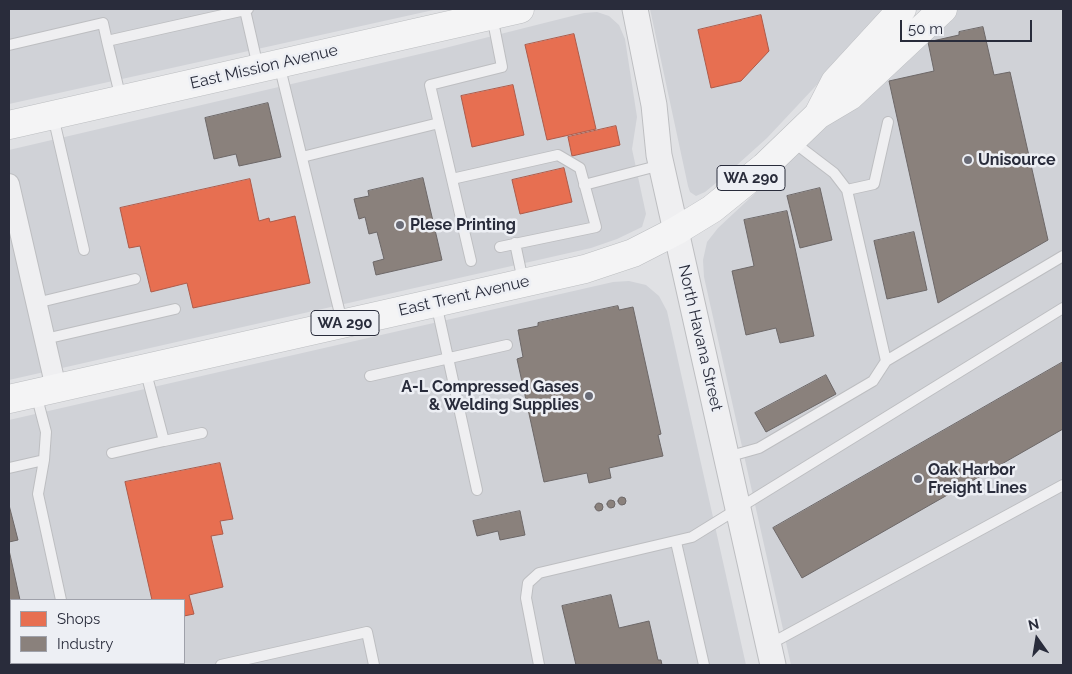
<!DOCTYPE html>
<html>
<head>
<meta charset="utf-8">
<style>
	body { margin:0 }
	#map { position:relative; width:1072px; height:674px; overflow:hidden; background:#e0e1e4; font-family:Raleway,sans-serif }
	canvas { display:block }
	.frame { position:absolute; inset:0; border:10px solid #292c3b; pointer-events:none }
	.legend { position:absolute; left:10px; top:599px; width:175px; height:65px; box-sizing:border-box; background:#edeff4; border:1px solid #9fa1aa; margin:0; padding:6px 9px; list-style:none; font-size:15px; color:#292c3b }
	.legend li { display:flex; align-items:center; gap:10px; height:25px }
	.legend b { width:25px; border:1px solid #9fa1aa }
	.north { position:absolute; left:1012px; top:614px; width:50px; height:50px; -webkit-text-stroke:4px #edeff4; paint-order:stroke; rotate:347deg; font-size:14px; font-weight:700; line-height:20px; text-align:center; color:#292c3b }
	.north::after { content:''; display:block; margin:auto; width:18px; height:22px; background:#292c3b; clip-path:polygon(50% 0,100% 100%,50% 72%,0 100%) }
	.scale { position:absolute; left:900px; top:20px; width:132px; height:22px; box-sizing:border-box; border:2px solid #292c3b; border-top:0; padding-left:6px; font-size:15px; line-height:18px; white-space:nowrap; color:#292c3b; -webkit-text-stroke:4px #edeff4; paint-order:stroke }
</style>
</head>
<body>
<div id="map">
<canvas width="1072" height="674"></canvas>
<div class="frame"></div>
<ul class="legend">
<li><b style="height:14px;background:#e76f51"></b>Shops</li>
<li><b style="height:14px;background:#8a817c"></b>Industry</li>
</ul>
<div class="north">N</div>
<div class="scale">50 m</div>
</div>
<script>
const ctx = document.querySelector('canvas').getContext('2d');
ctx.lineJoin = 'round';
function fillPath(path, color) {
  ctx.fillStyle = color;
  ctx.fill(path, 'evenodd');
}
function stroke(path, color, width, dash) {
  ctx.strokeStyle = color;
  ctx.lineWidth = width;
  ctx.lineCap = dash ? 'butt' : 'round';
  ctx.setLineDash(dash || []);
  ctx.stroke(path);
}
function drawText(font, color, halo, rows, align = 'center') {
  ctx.font = font + ' Raleway,sans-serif';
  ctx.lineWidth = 5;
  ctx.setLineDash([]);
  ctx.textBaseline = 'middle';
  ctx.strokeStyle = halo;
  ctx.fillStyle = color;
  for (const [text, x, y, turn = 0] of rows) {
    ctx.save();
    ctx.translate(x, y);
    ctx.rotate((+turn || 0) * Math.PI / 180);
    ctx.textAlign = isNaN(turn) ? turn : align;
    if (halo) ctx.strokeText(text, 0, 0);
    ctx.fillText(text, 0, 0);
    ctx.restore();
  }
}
fillPath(new Path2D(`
	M9,9H438L9,104Z
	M650,9H888L767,138L727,174L705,192L696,196L690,192L688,186Z
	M952,9H1063V665H791L704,277L703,260L707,242L718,228Z
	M597,12L609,16L619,25L625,39L637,117L632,149L646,214L642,227L617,239L591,248L9,380V150L437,50L584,13Z
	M629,281L646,285L659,296L667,311L746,665H9V420L613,282ZM11,600H184V663H11Z`), '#d0d2d7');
const shops = new Path2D(`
	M761,15L769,51L741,81L711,88L698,30Z
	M574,34L596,129L547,140L525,45Z
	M513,85L524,135L472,147L461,96Z
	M616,126L620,145L572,156L568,137Z
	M564,168L572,202L520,214L512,180Z
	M250,179L259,221L269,218L270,222L295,216L310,283L193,308L187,283L151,292L140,246L129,248L120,208Z
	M220,463L233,519L220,521L223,534L211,536L223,587L189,595L194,614L184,616V600H152L125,482Z`);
fillPath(shops, '#e76f51');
stroke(shops, '#ae5b4a', 1);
const industry = new Path2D(`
	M983,27L994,75L1010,72L1048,240L938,303L889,81L934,71L928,42L959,35V32Z
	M268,103L281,157L239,166L236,154L214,159L205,118Z
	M423,178L442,260L376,275L373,262L384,259L377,232L369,234L365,217L359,219L354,199L369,196L368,191Z
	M820,188L832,240L800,248L787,196Z
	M787,211L814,336L780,343L776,328L746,335L732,271L754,266L744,220Z
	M914,232L927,290L887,299L874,241Z
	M618,306L619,310L633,307L661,434L658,435L663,456L609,468L611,478L589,483L587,473L544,482L517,359L523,357L518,330L538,326V323Z
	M1063,362V429L802,578L773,528Z
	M826,375L836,394L766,432L755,413Z
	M618 501a4 4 0 1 1 8 0a4 4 0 1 1-8 0Z
	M607 504a4 4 0 1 1 8 0a4 4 0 1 1-8 0Z
	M595 507a4 4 0 1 1 8 0a4 4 0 1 1-8 0Z
	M9,505L18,540L9,542Z
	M520,511L525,535L500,540L498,531L477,536L473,521Z
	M9,550L20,600H11V657L9,658Z
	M611,595L619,628L649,621L658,660H661L662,665H576L562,606Z`);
fillPath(industry, '#8a817c');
stroke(industry, '#6d6868', 1);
const service = new Path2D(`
	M248,9L245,10L258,67
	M9,45L103,23L107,41
	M279,64L342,322
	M121,99L107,41L245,10
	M53,116L84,250
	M792,141L834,173L847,190
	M302,157L439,123
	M452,179L558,155L580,168L596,227L500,247
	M584,185L661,165
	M515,243L523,281
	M471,261L430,85L502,67L492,16
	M36,303L135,279
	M436,303L477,490
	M45,339L175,309
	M886,361L847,190L874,184L888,122
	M370,376L507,345
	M36,394L46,432L44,460L38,494L61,600
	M164,441L202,433
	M112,453L164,441L145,369
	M727,457L759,448L873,381L886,361L1063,256
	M9,468L44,460
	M676,542L704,665
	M770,644L1063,485
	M75,663L76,665
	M221,665L367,632L374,665
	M539,665L526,598L528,583L539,573L692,537L1063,308`);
const minor = new Path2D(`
	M9,184L56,388`);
const tertiary = new Path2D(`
	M635,9L654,105L659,155L773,665`);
const primary = new Path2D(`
	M818,115L835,82L902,9
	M9,125L520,9
	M9,399L585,269L633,253L676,231L712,209L764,167L818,115L850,96L943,9`);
stroke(service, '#bdbec1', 12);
stroke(minor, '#bdbec1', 22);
stroke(tertiary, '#bdbec1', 27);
stroke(primary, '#bcbec1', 29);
stroke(service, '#efeff1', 10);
stroke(minor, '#efeff1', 20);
stroke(tertiary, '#efeff1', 25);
stroke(primary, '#f4f4f5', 28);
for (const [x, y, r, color] of [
	[968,160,5,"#696b76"],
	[400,225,5,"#696b76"],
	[589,396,5,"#696b76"],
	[918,479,5,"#696b76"]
]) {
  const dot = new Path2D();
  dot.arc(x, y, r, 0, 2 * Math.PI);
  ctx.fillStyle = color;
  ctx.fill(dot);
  stroke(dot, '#edeff4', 2);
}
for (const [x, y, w] of [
	[751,178,68],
	[345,323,68]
]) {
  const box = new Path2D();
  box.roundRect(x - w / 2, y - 12.5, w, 25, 4);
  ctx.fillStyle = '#edeff4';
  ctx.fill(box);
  stroke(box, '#292c3b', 1);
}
drawText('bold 15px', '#292c3b', null, [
	["WA 290",751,178],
	["WA 290",345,323]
]);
drawText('16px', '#292c3b', '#edeff4', [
	["East Mission Avenue",264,67,-13],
	["East Trent Avenue",464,296,-13],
	["North Havana Street",700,338,77]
]);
drawText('bold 16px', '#292c3b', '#edeff4', [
	["Unisource",978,160],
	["Plese Printing",410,225],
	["A-L Compressed Gases",579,387,"right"],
	["& Welding Supplies",579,405,"right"],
	["Oak Harbor",928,470],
	["Freight Lines",928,488]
], 'left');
</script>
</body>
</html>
